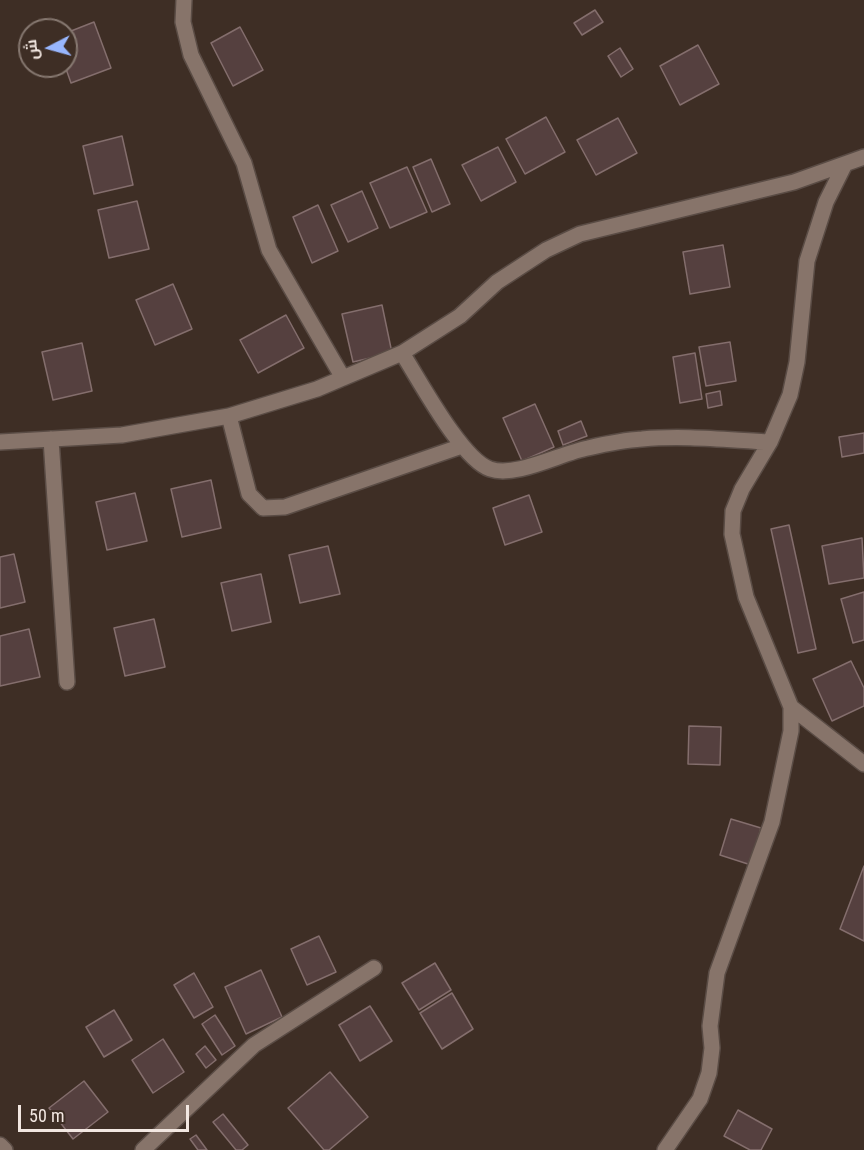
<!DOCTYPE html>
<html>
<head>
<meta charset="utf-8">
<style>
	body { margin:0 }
	#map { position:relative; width:864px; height:1150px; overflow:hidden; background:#3e2e25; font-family:"Roboto Condensed",Cairo,sans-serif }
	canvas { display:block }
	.north { position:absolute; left:18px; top:18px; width:60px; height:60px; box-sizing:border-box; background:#3e2e25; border:2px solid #867870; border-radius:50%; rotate:264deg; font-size:16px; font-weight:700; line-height:24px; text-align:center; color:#f2e7e1 }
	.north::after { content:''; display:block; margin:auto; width:21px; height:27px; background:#98b6fd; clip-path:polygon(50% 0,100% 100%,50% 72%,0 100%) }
	.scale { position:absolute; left:18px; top:1105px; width:171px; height:27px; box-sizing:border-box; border:3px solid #f2e7e1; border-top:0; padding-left:8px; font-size:18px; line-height:21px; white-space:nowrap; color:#f2e7e1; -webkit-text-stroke:4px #3e2e25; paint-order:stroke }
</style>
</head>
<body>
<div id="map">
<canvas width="864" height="1150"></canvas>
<div class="north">ش</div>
<div class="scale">50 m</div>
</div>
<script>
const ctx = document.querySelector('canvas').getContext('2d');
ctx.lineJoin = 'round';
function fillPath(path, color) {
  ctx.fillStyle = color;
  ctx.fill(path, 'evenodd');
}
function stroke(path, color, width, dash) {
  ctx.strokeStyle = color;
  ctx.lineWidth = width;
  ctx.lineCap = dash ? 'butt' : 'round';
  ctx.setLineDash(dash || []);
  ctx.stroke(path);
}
const building = new Path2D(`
	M595,10L603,22L582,35L574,23Z
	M94,22L111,68L71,83L65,66L66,33Z
	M240,27L263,70L233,86L211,43Z
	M698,45L719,84L680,105L660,66Z
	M620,48L633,69L621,77L608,56Z
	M546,117L565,152L525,174L506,139Z
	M618,118L637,153L596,175L577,140Z
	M122,136L133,185L94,194L83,146Z
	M498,147L516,182L481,201L462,165Z
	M431,159L450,204L432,212L413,167Z
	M407,167L427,212L390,228L370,183Z
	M362,191L378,228L348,242L331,205Z
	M137,201L149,249L109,258L98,210Z
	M318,205L338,251L312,263L293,217Z
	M723,245L730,287L690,294L683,252Z
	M173,284L192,329L155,345L136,300Z
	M382,305L392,353L353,362L342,314Z
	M286,315L304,348L258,373L240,340Z
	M730,342L736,381L706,386L699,347Z
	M82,343L92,391L53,400L42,352Z
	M695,353L702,399L680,403L673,357Z
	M720,391L722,405L708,408L706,394Z
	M535,404L554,447L522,461L503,418Z
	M581,421L587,436L563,445L558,431Z
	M864,433V453L842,457L839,437Z
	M211,480L221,528L182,537L171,489Z
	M135,493L147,541L107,550L96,502Z
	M529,495L542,532L505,545L493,508Z
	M789,525L816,649L798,653L771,529Z
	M862,538L864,578L829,584L822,546Z
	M328,546L340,594L300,603L289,555Z
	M14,554L25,602L0,608V557Z
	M261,574L271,622L232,631L221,583Z
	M864,592V640L853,643L841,599Z
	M154,619L165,667L125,676L114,628Z
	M29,629L40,677L0,686V636Z
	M851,661L864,688V706L832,721L813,679Z
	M689,726L721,727L720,765L688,764Z
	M731,819L761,828L751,865L720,855Z
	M864,866V941L840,929Z
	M319,936L336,972L307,985L291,949Z
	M435,963L451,990L419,1010L402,983Z
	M261,970L282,1017L246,1034L225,987Z
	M194,973L213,1007L194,1018L174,985Z
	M452,993L473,1029L442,1049L420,1013Z
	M370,1006L392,1041L360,1061L339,1025Z
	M114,1010L132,1040L104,1057L86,1027Z
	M215,1015L235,1046L222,1055L202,1024Z
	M163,1039L184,1072L153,1093L132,1060Z
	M205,1046L216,1060L206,1068L196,1054Z
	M330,1072L368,1117L329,1150H324L288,1108Z
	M84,1081L108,1112L73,1139L49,1108Z
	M738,1110L772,1129L761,1150H750L724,1136Z
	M223,1114L248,1145L242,1150H236L213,1122Z
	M196,1135L207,1150H198L190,1139Z`);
fillPath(building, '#55403f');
stroke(building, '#846e6d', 1.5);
const minor = new Path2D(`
	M184,0L183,22L191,55L244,163L269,250L343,378
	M402,353C419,379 461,459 490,469C516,478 561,453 588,448C605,444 624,440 642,439C684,435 728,440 770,442
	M229,416L249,494L263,508L285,507L462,446
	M51,439L67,682
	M0,442L122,435L229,416L317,389L402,353L460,316L497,282L546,250L580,234L794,182L864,157
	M791,707L864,764
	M0,1145L5,1150
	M143,1150L254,1045L374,968
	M665,1150L700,1099L709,1073L712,1048L710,1026L717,973L772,822L791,731V707L746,597L732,534L733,511L742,489L770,442L790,395L797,362L807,261L826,202L844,166`);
stroke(minor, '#5a4c45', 18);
stroke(minor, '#87746a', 15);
</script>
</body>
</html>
